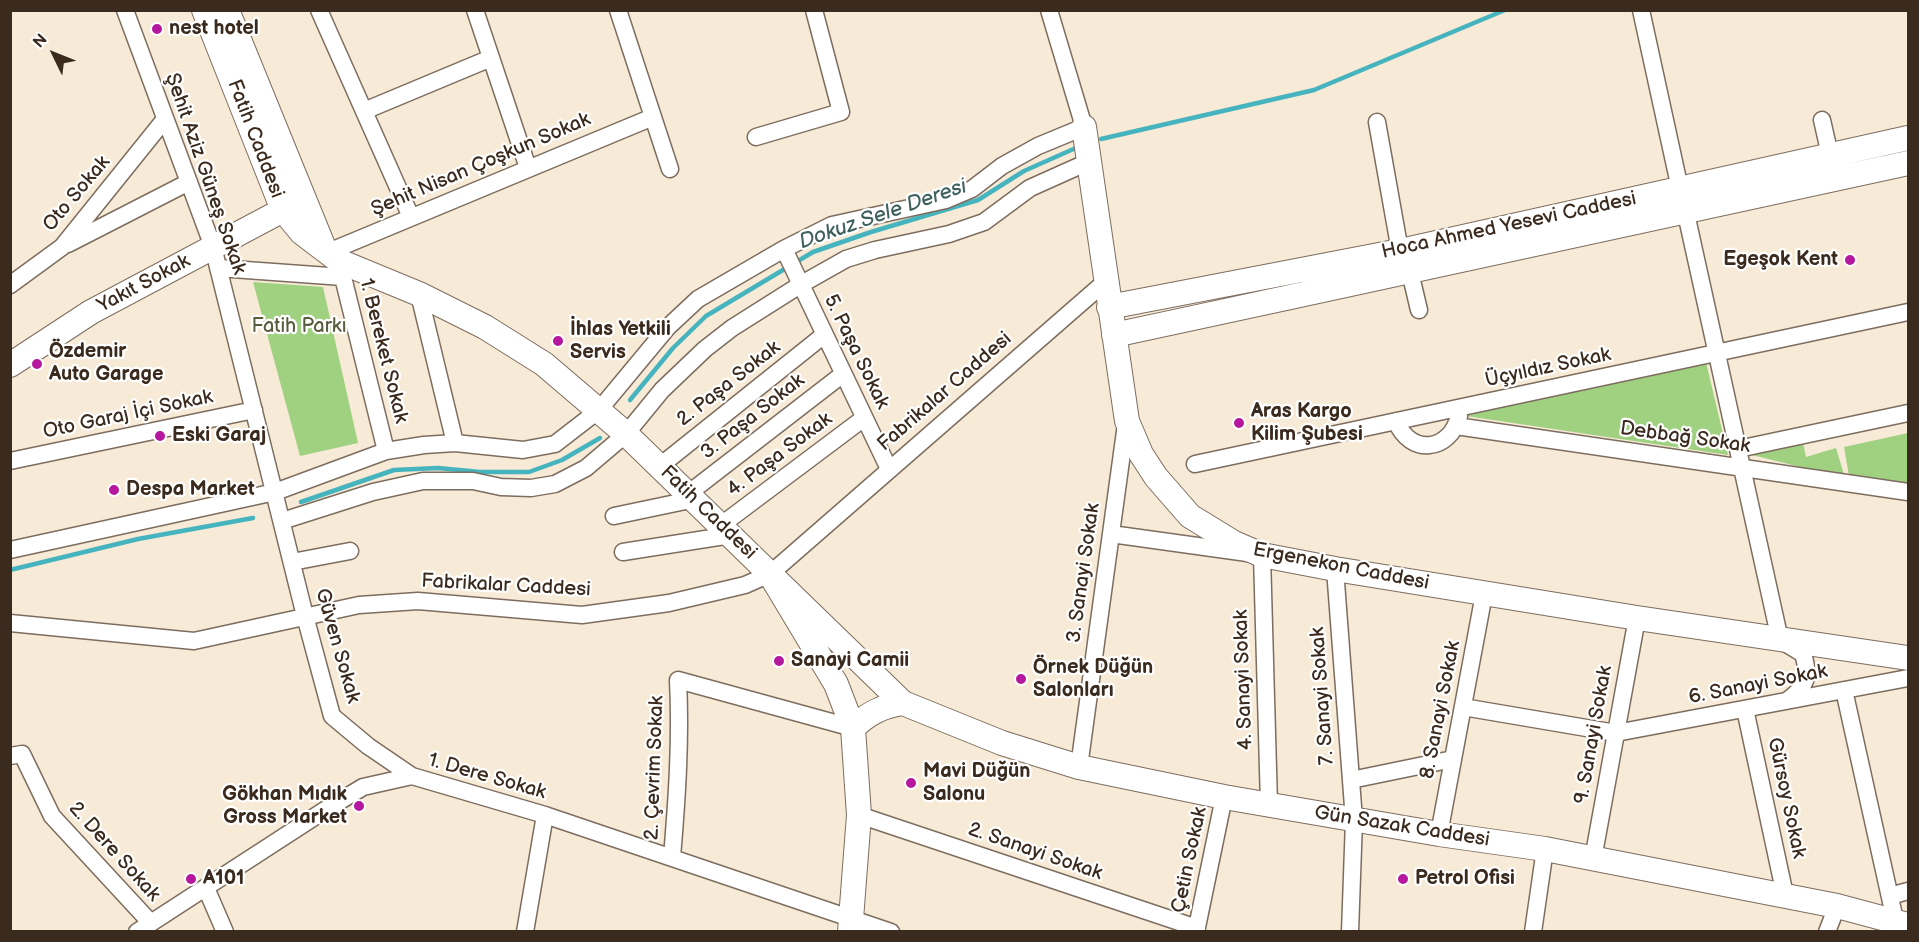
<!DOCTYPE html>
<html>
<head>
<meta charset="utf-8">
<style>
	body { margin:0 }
	#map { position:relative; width:1919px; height:942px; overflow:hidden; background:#f7ead7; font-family:"Balsamiq Sans",sans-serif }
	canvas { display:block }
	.frame { position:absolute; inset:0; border:12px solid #3b2a1e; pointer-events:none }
	.north { position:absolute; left:24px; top:24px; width:60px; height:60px; -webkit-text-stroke:4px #fff; paint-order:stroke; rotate:313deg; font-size:16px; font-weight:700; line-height:24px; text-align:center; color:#3b2a1e }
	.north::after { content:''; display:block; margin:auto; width:21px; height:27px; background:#3b2a1e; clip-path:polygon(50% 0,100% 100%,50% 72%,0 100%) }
</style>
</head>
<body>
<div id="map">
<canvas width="1919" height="942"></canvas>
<div class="frame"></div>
<div class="north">N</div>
</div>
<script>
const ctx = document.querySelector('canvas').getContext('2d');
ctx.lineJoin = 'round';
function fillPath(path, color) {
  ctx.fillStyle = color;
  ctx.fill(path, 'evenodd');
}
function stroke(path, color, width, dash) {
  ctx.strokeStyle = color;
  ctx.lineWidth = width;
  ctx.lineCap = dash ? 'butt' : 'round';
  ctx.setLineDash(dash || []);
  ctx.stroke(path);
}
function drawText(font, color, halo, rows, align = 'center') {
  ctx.font = font + ' "Balsamiq Sans",sans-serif';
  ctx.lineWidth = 4.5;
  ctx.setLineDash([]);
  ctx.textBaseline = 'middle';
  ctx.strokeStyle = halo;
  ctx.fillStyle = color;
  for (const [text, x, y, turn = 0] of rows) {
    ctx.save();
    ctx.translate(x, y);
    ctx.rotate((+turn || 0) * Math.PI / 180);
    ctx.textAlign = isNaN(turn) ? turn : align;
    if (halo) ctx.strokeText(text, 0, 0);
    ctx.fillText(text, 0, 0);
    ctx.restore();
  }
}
fillPath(new Path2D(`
	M253,282L323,287L358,443L300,456Z
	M1705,358L1728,455L1466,416Z
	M1908,433V484L1849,476L1844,447Z
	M1803,442L1806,457L1836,448L1845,478L1752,455V453Z`), '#9fd181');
stroke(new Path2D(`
	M1101,139L1314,90L1505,10
	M630,400L673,348L706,316L813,252L871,232L978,200L1024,171L1078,147
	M301,502L394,470L438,468L480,472H529L562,460L600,438
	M10,570L138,539L253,518`), '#45b4be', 4.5);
const street = new Path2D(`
	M125,10L213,247L305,616L332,716L368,746L412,776
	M319,10L411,217
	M475,10L528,168
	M618,10L670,169
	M1641,10L1680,189
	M364,111L491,58
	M1822,120L1830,155
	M1377,122L1400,251
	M756,137L841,112L814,10
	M1685,209L1780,640L1803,654C1810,676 1807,686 1788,700
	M68,244L189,182
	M784,249L889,469
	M326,253L653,117
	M339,261L386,451
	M218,268L343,277
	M1410,272L1419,310
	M10,285L62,247L165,119
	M419,294L455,443
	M1396,421C1410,456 1450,452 1459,416
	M1456,426L1908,492
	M1738,449L1908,413
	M10,461L254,410
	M1195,464L1908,312
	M660,466L824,335
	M689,493L843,374
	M614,516L695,499
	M282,521L373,492L423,481H473L501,487L531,488L555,484L586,468L626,434L662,390L705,349L732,328L800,285L846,259L875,250L949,234L984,222L1030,188L1088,162
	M720,526L864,418
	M1111,534L1262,555L1269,805
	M10,550L275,492L386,451L424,445L455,443L523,450L555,444L599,410L668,327L698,299L784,249L832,225L946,200L972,189L1002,166L1038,146L1084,127L1049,10
	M623,552L731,535
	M292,562L350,551
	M1335,569L1354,820L1350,932
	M10,623L194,641L359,605L418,601L582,615L669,603L745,585L770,574L1105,282
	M1844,690L1895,920
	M1463,707L1616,733L1908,678
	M1745,709L1785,895
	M10,756L22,754L52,816L150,922
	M1079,767L1126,424
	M1351,780L1453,759
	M859,815L1197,928
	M1439,834L1484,594
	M672,857C677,798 681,739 678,680L853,728
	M1593,859L1637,618
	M206,888L225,932
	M1890,896L1908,891
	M137,932L325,810L363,787L412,776L545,815L891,932
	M525,932L545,815
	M1196,932L1224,797
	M1533,932L1545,849
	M1827,932L1837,906`);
const secondary = new Path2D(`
	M204,10L283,210L302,233L339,261L419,294L485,327L544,364L626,434L770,574L836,684L853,728L859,815L850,932
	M227,10L324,248
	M1084,127L1127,421L1141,454L1156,477L1190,516L1234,543L1262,555L1335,569L1637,618L1908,658
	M1109,307L1405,250L1908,138
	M1114,335C1379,279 1643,218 1908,163
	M10,365L91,312L283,210
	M770,574L903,703L1002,743L1079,767L1224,797L1439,834L1545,849L1837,906L1908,925
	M853,728C868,713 883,706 903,703`);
stroke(street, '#7d6d5f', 19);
stroke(secondary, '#7d6d5f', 26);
stroke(street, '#fff', 16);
stroke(secondary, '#fff', 24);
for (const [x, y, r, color] of [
	[157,29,6,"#b5179e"],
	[1850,260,6,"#b5179e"],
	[558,341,6,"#b5179e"],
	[37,364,6,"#b5179e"],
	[1239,423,6,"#b5179e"],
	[160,436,6,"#b5179e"],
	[114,490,6,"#b5179e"],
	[779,661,6,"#b5179e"],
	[1021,679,6,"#b5179e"],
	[911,783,6,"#b5179e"],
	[359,806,6,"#b5179e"],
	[191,879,6,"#b5179e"],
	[1403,879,6,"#b5179e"]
]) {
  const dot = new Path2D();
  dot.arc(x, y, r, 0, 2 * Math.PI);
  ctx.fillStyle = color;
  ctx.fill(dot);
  stroke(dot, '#fff', 2);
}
drawText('bold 20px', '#3b2a1e', '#fff', [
	["nest hotel",169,29],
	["Egeşok Kent",1838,260,"right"],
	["İhlas Yetkili",570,330],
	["Servis",570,353],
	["Özdemir",49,352],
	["Auto Garage",49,375],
	["Aras Kargo",1251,412],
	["Kilim Şubesi",1251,435],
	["Eski Garaj",172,436],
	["Despa Market",126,490],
	["Sanayi Camii",791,661],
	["Örnek Düğün",1033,668],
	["Salonları",1033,691],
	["Mavi Düğün",923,772],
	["Salonu",923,795],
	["Gökhan Mıdık",347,795,"right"],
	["Gross Market",347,818,"right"],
	["A101",203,879],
	["Petrol Ofisi",1415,879]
], 'left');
drawText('20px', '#3b2a1e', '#fff', [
	["Fatih Caddesi",255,139,69],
	["Şehit Nisan Çoşkun Sokak",481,165,-23],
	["Şehit Aziz Güneş Sokak",205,174,71],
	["Oto Sokak",77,194,-50],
	["Hoca Ahmed Yesevi Caddesi",1509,226,-12],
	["Yakıt Sokak",144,284,-28],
	["1. Bereket Sokak",383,351,76],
	["5. Paşa Sokak",856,352,64],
	["Üçyıldız Sokak",1548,368,-12],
	["2. Paşa Sokak",729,384,-38],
	["Fabrikalar Caddesi",945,392,-41],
	["Oto Garaj İçi Sokak",128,415,-12],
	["3. Paşa Sokak",753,417,-38],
	["Debbağ Sokak",1685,438,8],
	["4. Paşa Sokak",780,455,-37],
	["Fatih Caddesi",708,513,44],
	["Ergenekon Caddesi",1341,567,11],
	["3. Sanayi Sokak",1084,573,-82],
	["Fabrikalar Caddesi",506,586,3],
	["Güven Sokak",337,646,74],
	["4. Sanayi Sokak",1244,680,-92],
	["6. Sanayi Sokak",1758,685,-11],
	["7. Sanayi Sokak",1323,696,-94],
	["8. Sanayi Sokak",1441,710,-79],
	["9. Sanayi Sokak",1594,735,-80],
	["2. Çevrim Sokak",655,768,-88],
	["1. Dere Sokak",487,777,16],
	["Gürsoy Sokak",1786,798,78],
	["Gün Sazak Caddesi",1402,827,9],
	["2. Dere Sokak",114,852,48],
	["2. Sanayi Sokak",1035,852,19],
	["Çetin Sokak",1190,860,-78]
]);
drawText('20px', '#595c3c', '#fff', [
	["Fatih Parkı",299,327]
]);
drawText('italic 21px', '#3f615e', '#fff', [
	["Dokuz Sele Deresi",883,215,-19]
]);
</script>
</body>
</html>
